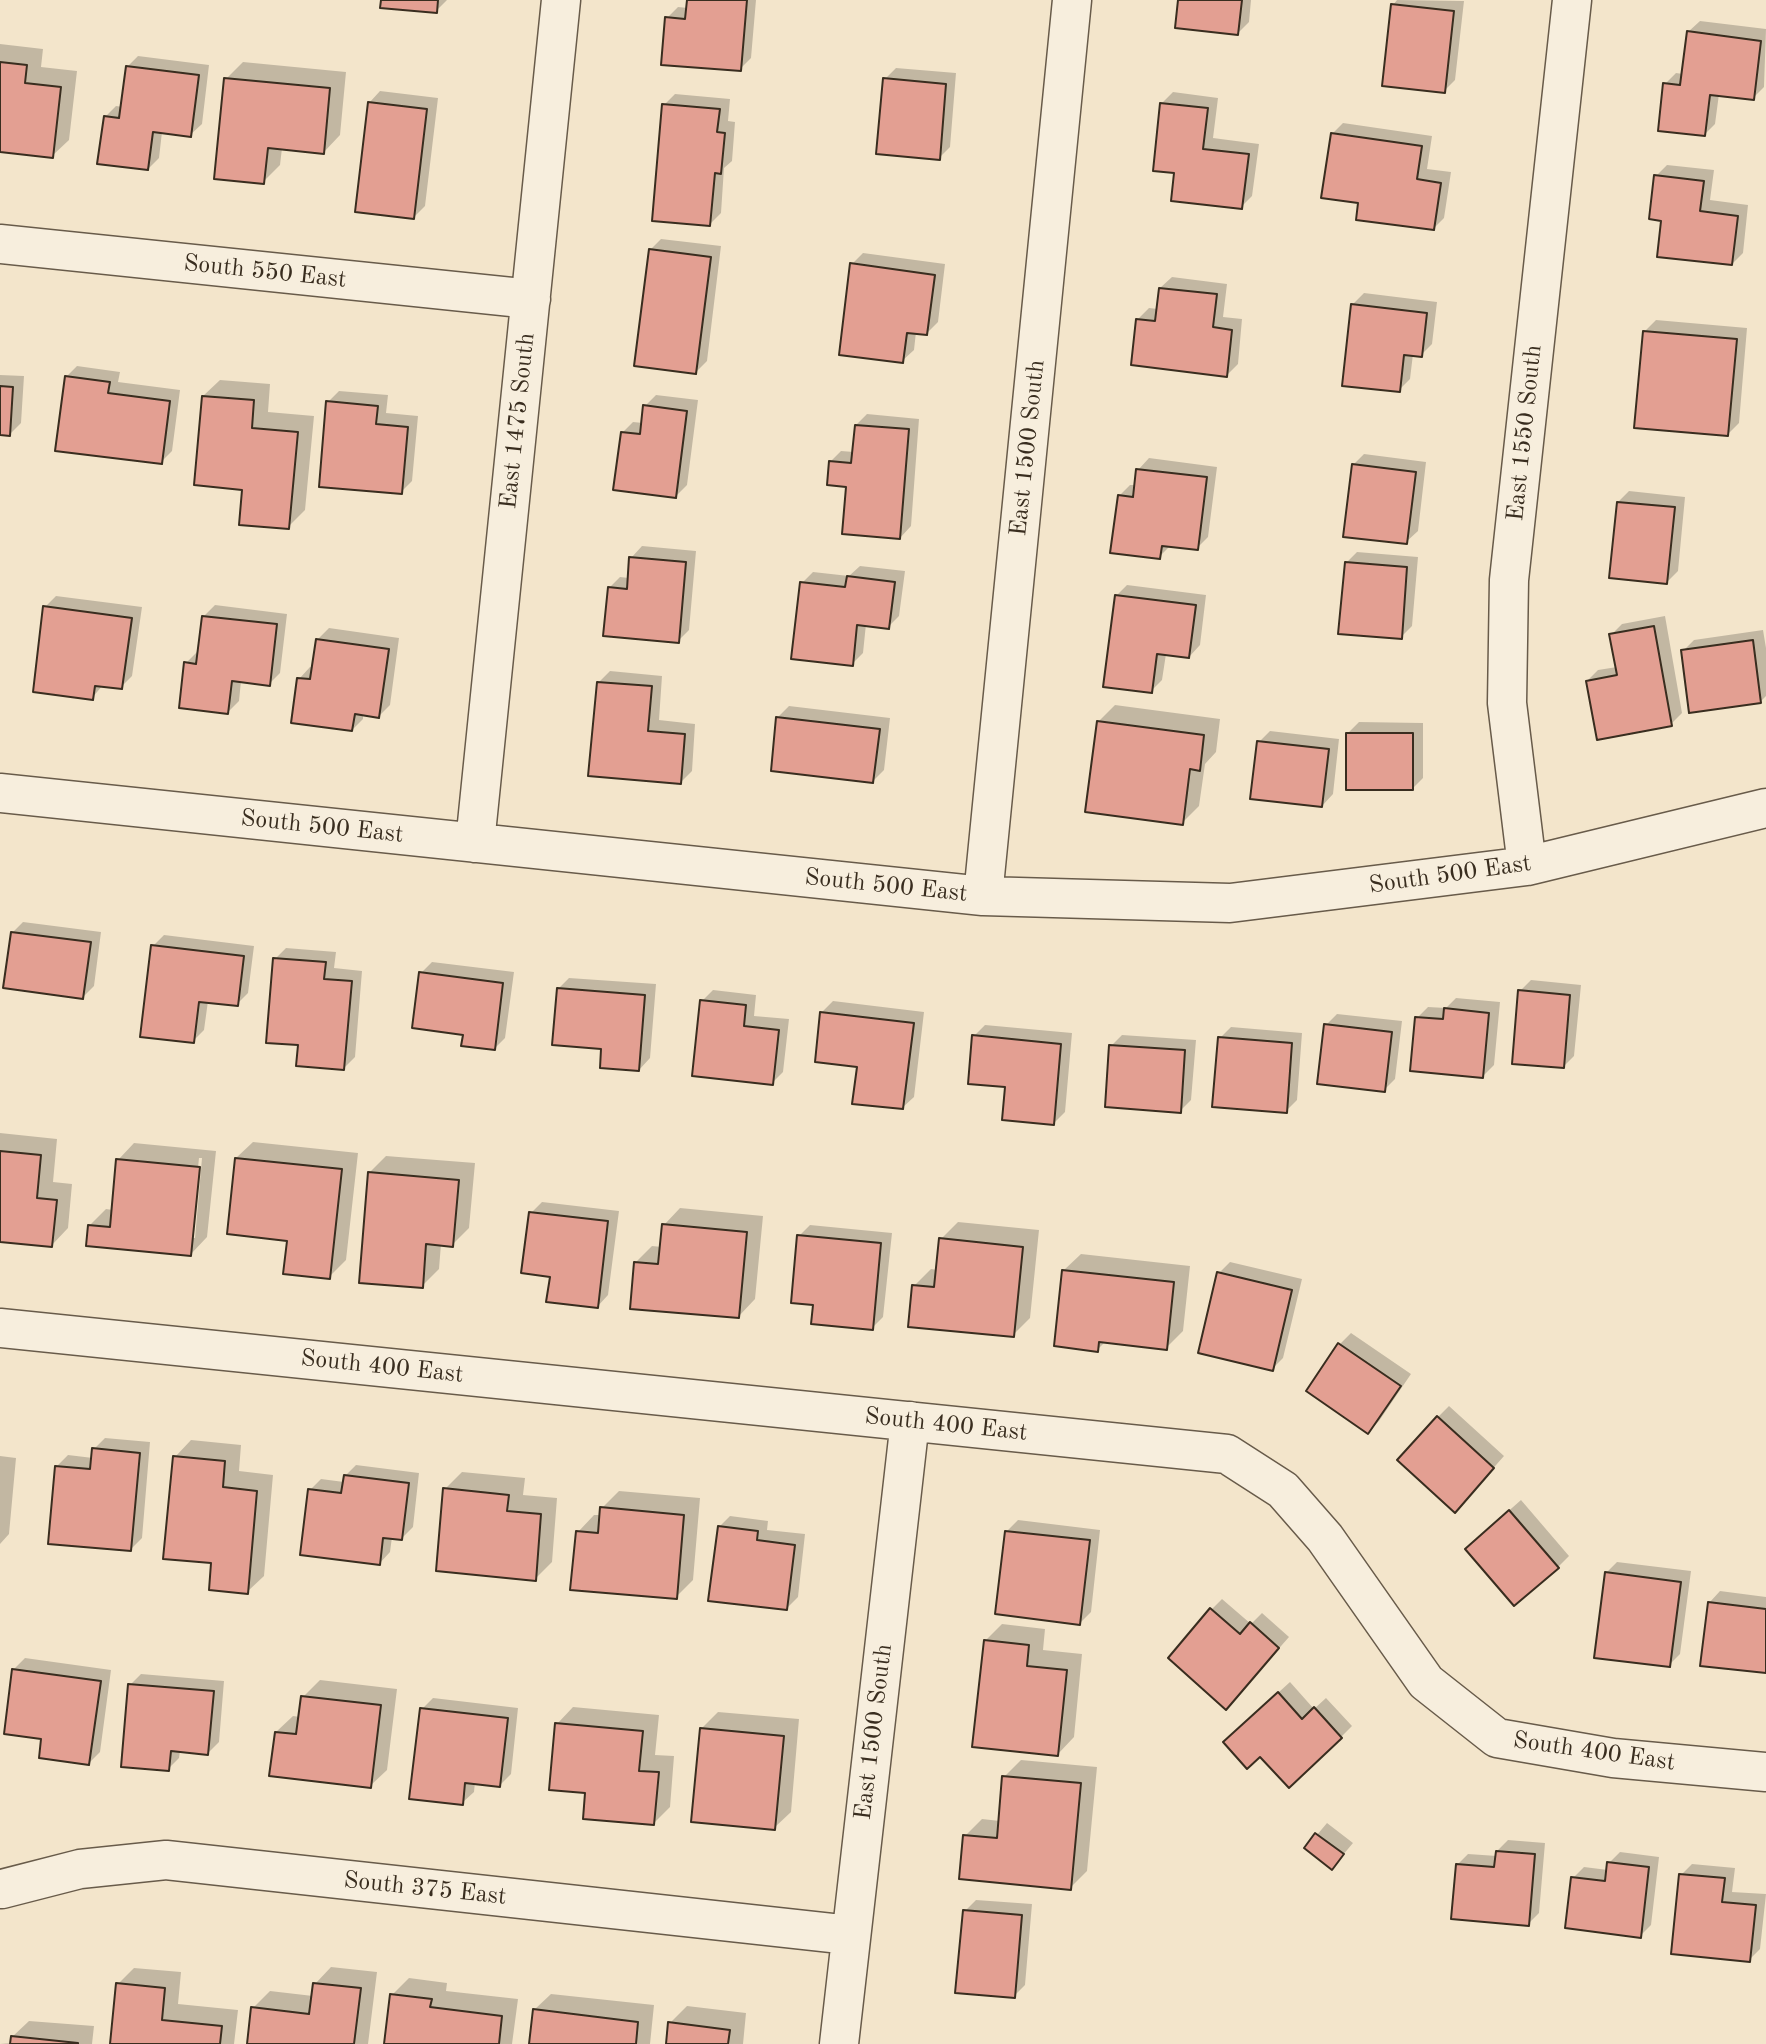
<!DOCTYPE html>
<html>
<head>
<meta charset="utf-8">
<style>
	body { margin:0 }
	canvas { display:block; background:#f3e5cb }
</style>
</head>
<body>
<canvas width="1766" height="2044"></canvas>
<script>
const ctx = document.querySelector('canvas').getContext('2d');
ctx.lineJoin = 'round';
function fillPath(path, color) {
  ctx.fillStyle = color;
  ctx.fill(path, 'evenodd');
}
function stroke(path, color, width, dash) {
  ctx.strokeStyle = color;
  ctx.lineWidth = width;
  ctx.lineCap = dash ? 'butt' : 'round';
  ctx.setLineDash(dash || []);
  ctx.stroke(path);
}
function drawText(font, color, halo, rows, align = 'center') {
  ctx.font = font + ' "Old Standard TT",serif';
  ctx.lineWidth = 7;
  ctx.setLineDash([]);
  ctx.textBaseline = 'middle';
  ctx.strokeStyle = halo;
  ctx.fillStyle = color;
  for (const [text, x, y, turn = 0] of rows) {
    ctx.save();
    ctx.translate(x, y);
    ctx.rotate((+turn || 0) * Math.PI / 180);
    ctx.textAlign = isNaN(turn) ? turn : align;
    if (halo) ctx.strokeText(text, 0, 0);
    ctx.fillText(text, 0, 0);
    ctx.restore();
  }
}
fillPath(new Path2D(`
	M383,0H447L436,11Z
	M689,0H756L751,58L740,69L667,18L678,7L688,8Z
	M1180,0H1251L1249,22L1238,33Z
	M1397,0L1464,1L1455,80L1444,91L1393,5Z
	M1700,21L1766,29L1764,87L1753,98L1719,94L1715,124L1704,135L1665,84L1676,73L1683,74L1688,32Z
	M0,44L43,49L41,67L77,71L69,140L52,156L0,150Z
	M138,56L209,65L202,124L190,135L162,132L159,158L148,169L105,117L116,106L123,107L127,67Z
	M243,62L346,72L340,135L324,152L282,148L280,165L263,182L226,79Z
	M896,68L956,73L950,147L939,158L885,79Z
	M380,91L438,98L425,206L414,217L369,103Z
	M1173,92L1218,98L1213,138L1259,144L1252,196L1241,207L1176,171L1162,103Z
	M675,94L730,99L728,121L735,122L732,161L724,168L721,213L710,224L664,105Z
	M1343,123L1432,136L1427,169L1451,172L1444,218L1433,229L1332,134Z
	M1667,165L1714,170L1710,200L1748,205L1743,253L1732,264L1663,219L1656,176Z
	M661,239L721,246L707,361L696,372L650,250Z
	M863,253L945,264L938,322L927,333L916,332L914,350L902,361L852,264Z
	M1172,277L1227,284L1223,317L1242,319L1238,364L1227,375L1138,319L1149,308L1158,309L1160,288Z
	M1364,293L1437,302L1432,344L1421,355L1413,354L1410,379L1399,390L1353,304Z
	M1656,320L1747,328L1739,423L1728,434L1645,331Z
	M77,366L120,372L118,382L180,390L172,451L161,462L66,377Z
	M0,375L24,376L21,423L10,434L0,433Z
	M220,380L270,384L268,412L314,416L305,510L288,527L244,488L203,396Z
	M339,391L388,395L386,413L418,416L412,481L401,492L328,402Z
	M656,395L698,400L687,485L676,496L622,433L633,422L643,423L645,406Z
	M867,414L919,419L911,526L900,538L830,462L841,451L854,452L856,425Z
	M1364,454L1426,462L1418,531L1406,542L1353,465Z
	M1149,458L1217,467L1208,537L1197,548L1171,545L1159,557L1119,496L1130,485H1136L1138,470Z
	M1629,491L1685,497L1678,571L1667,582L1618,502Z
	M642,546L696,551L689,630L678,641L609,588L620,577L629,578L631,558Z
	M1357,552L1418,557L1412,626L1401,637L1346,563Z
	M860,566L905,571L899,616L888,627L866,624L863,653L852,664L802,583L813,572L849,576Z
	M1127,585L1206,595L1200,645L1189,657L1166,654L1162,680L1151,691L1116,596Z
	M56,596L142,607L132,676L121,687L103,685L92,698L45,607Z
	M215,605L287,614L280,673L269,684L241,681L239,701L228,712L186,663L197,652H199L204,616Z
	M1665,616L1682,713L1671,724L1587,681L1598,670L1617,667L1611,635L1622,624Z
	M329,628L399,638L390,705L379,716L363,714V719L352,730L299,679L310,667L314,668L318,639Z
	M1763,630L1766,648V696L1761,701L1683,651L1694,640Z
	M610,671L662,676L659,720L695,724L692,771L681,782L599,682Z
	M1115,705L1220,719L1216,752L1205,764L1199,806L1182,823L1098,722Z
	M789,706L890,718L884,770L873,781L778,717Z
	M1359,722L1423,723V778L1412,789L1348,733Z
	M1270,731L1339,739L1333,794L1322,806L1259,742Z
	M23,922L101,932L94,986L83,997L12,933Z
	M164,935L254,946L248,993L237,1004L208,1001L204,1030L193,1041L153,946Z
	M286,948L336,952L334,968L362,971L355,1057L344,1068L300,1043L275,959Z
	M432,962L514,972L505,1038L494,1049L465,1033L421,973Z
	M569,978L656,984L650,1058L639,1070L603,1047L558,989Z
	M1531,980L1581,985L1574,1056L1563,1067L1520,991Z
	M713,990L756,995L754,1016L789,1019L783,1072L772,1083L702,1001Z
	M1456,998L1500,1002L1494,1065L1483,1076L1417,1018L1428,1007L1446,1008Z
	M833,1001L924,1012L914,1097L902,1108L859,1065L822,1012Z
	M1337,1014L1402,1021L1395,1079L1384,1090L1326,1025Z
	M985,1025L1072,1033L1065,1112L1054,1123L974,1036Z
	M1231,1027L1302,1033L1297,1100L1286,1111L1220,1038Z
	M1122,1035L1196,1040L1191,1100L1180,1111L1111,1046Z
	M0,1133L57,1139L53,1182L72,1184L68,1228L52,1245L0,1240Z
	M253,1142L358,1153L346,1260L329,1277L289,1239L236,1158Z
	M134,1143L216,1151L207,1237L191,1254L89,1226L106,1209L113,1210L118,1160ZM199,1158H202L195,1238H191Z
	M386,1156L475,1163L469,1228L452,1245L441,1244L439,1269L422,1286L370,1172Z
	M542,1202L619,1211L608,1295L597,1307L552,1275L531,1213Z
	M680,1208L763,1216L755,1299L739,1316L635,1263L652,1246L662,1247L664,1225Z
	M958,1222L1039,1230L1030,1318L1013,1335L914,1286L931,1269L938,1270L941,1239Z
	M810,1225L892,1233L883,1317L872,1328L815,1304L799,1236Z
	M1081,1254L1190,1266L1183,1331L1166,1348L1106,1341L1097,1350L1064,1270Z
	M1230,1262L1302,1279L1283,1358L1272,1369L1219,1273Z
	M1351,1333L1411,1374L1379,1421L1368,1432L1308,1391L1340,1344Z
	M1449,1406L1504,1456L1466,1499L1438,1417Z
	M105,1438L150,1442L142,1538L131,1549L57,1466L68,1455L93,1458L94,1449Z
	M191,1440L241,1445L239,1471L273,1475L264,1576L247,1592L213,1562L175,1457Z
	M0,1456L16,1458L9,1534L0,1544Z
	M356,1465L419,1473L413,1527L402,1538L392,1537L390,1552L379,1564L310,1490L321,1479L344,1482L345,1476Z
	M462,1472L525,1478L523,1495L557,1498L552,1562L535,1579L445,1489Z
	M619,1491L700,1498L693,1580L676,1597L578,1532L594,1515H602V1508Z
	M1521,1500L1569,1556L1558,1567L1478,1538Z
	M730,1516L768,1521L767,1530L805,1534L798,1597L787,1608L719,1527Z
	M1018,1520L1100,1530L1091,1612L1080,1623L1007,1531Z
	M1617,1562L1691,1571L1680,1654L1669,1665L1606,1573Z
	M1720,1591L1766,1597V1672L1709,1603Z
	M1222,1599L1251,1624L1262,1613L1289,1637L1237,1696L1211,1610Z
	M1002,1624L1045,1629L1043,1650L1082,1654L1074,1737L1058,1754L985,1641Z
	M25,1658L111,1670L100,1752L89,1763L43,1738L14,1669Z
	M141,1674L224,1681L219,1742L208,1753L180,1751L179,1758L168,1769L130,1685Z
	M320,1680L397,1689L387,1770L370,1786L276,1732L293,1716L300,1717L303,1697Z
	M1290,1682L1314,1709L1326,1698L1352,1726L1341,1737L1236,1731Z
	M433,1698L518,1708L511,1774L500,1785L475,1782L474,1792L462,1803L422,1709Z
	M573,1707L659,1715L655,1755L674,1756L670,1807L654,1823L587,1791L557,1724Z
	M718,1712L799,1719L791,1812L774,1828L701,1729Z
	M1021,1760L1097,1767L1087,1871L1070,1888L965,1836L982,1819L1000,1821L1004,1777Z
	M1327,1823L1353,1843L1332,1868L1306,1848Z
	M1508,1840L1545,1843L1539,1913L1528,1924L1457,1865L1468,1854L1497,1856V1851Z
	M1620,1852L1659,1857L1651,1925L1640,1936L1573,1878L1584,1867L1608,1870L1609,1863Z
	M1692,1864L1735,1868L1732,1892L1766,1894L1760,1949L1749,1960L1681,1875Z
	M976,1900L1032,1904L1025,1985L1014,1996L965,1911Z
	M331,1967L377,1972L368,2044H249L253,2008L270,1991L313,1996L315,1984Z
	M134,1968L181,1972L178,2004L238,2010L234,2044H112L118,1984Z
	M409,1978L447,1983L446,1991L518,1999L512,2044H386L392,1995Z
	M551,1994L654,2005L650,2044H530L534,2010Z
	M687,2006L746,2013L743,2044H667L670,2023Z
	M29,2021L94,2026L92,2044H0L12,2043V2037Z`), '#0003');
const building = new Path2D(`
	M381,0H438L437,13L380,8Z
	M687,0H747L741,71L661,65L665,17L685,19Z
	M1178,0H1242L1238,35L1175,28Z
	M1391,4L1454,11L1445,93L1382,86Z
	M1687,31L1761,41L1754,100L1710,95L1705,136L1658,131L1663,83L1680,85Z
	M0,62L27,65L25,83L61,87L53,158L0,152Z
	M126,66L199,75L191,137L153,132L148,170L97,164L104,116L119,118Z
	M224,78L330,88L324,154L268,148L264,184L214,179Z
	M883,78L946,84L940,160L876,154Z
	M368,102L427,109L414,219L355,212Z
	M1160,103L1208,108L1203,149L1249,154L1242,209L1171,201L1174,173L1153,171Z
	M662,104L720,109L717,132L725,133L721,174L715,173L710,226L652,221Z
	M1331,133L1422,146L1417,179L1441,183L1434,230L1356,220L1358,203L1321,198Z
	M1654,175L1704,181L1700,211L1738,216L1732,265L1657,257L1661,221L1649,219Z
	M649,249L711,257L696,374L634,366Z
	M850,263L935,275L927,335L907,333L903,363L839,355Z
	M1159,288L1217,294L1213,327L1232,330L1227,377L1131,365L1136,319L1155,321Z
	M1351,304L1427,313L1422,357L1404,355L1400,392L1342,386Z
	M1643,331L1737,339L1728,436L1634,428Z
	M65,376L110,382L108,393L170,401L162,464L55,451Z
	M0,386L13,387L10,436L0,435Z
	M202,396L254,400L252,428L298,432L289,529L239,525L242,490L194,485Z
	M326,401L378,406L376,424L408,427L402,494L319,487Z
	M643,405L687,411L676,498L613,490L621,432L640,434Z
	M855,425L909,429L900,539L842,534L846,487L827,485L829,461L851,463Z
	M1352,464L1416,472L1407,544L1343,537Z
	M1136,469L1207,477L1198,550L1162,546L1160,559L1110,553L1118,495L1133,497Z
	M1617,502L1675,507L1667,584L1609,578Z
	M629,557L686,562L679,643L603,636L608,587L627,589Z
	M1345,562L1407,567L1402,639L1338,634Z
	M847,576L895,582L889,629L857,625L853,666L791,659L800,582L845,587Z
	M1115,595L1196,605L1189,658L1157,654L1152,693L1103,687Z
	M43,606L132,618L122,689L95,686L93,700L33,692Z
	M202,616L277,624L270,686L232,681L228,714L179,708L184,662L196,664Z
	M1654,626L1672,726L1597,740L1586,681L1617,675L1609,634Z
	M316,639L389,649L379,718L355,714L352,731L291,723L297,678L310,679Z
	M1753,640L1761,703L1689,713L1681,650Z
	M597,682L652,686L648,731L685,734L681,784L588,776Z
	M776,717L880,729L873,783L771,771Z
	M1097,721L1204,735L1200,771L1190,769L1183,825L1085,812Z
	M1346,733H1413V790H1346Z
	M1257,741L1329,749L1322,807L1250,799Z
	M11,932L91,942L83,999L3,988Z
	M151,945L244,956L238,1006L199,1002L194,1043L140,1037Z
	M273,958L326,962L324,979L352,981L344,1070L296,1066L298,1045L266,1043Z
	M419,972L503,983L495,1050L461,1046L463,1035L412,1028Z
	M557,988L645,995L639,1071L600,1068L601,1049L552,1045Z
	M1518,990L1570,995L1564,1068L1512,1064Z
	M700,1000L746,1005L744,1026L779,1030L773,1085L692,1076Z
	M1444,1008L1489,1013L1483,1078L1410,1071L1415,1017L1443,1019Z
	M820,1012L914,1023L903,1109L852,1104L857,1067L815,1062Z
	M1324,1024L1392,1032L1385,1092L1317,1084Z
	M972,1035L1061,1044L1054,1125L1002,1120L1005,1087L968,1084Z
	M1218,1037L1292,1043L1287,1113L1212,1107Z
	M1109,1045L1185,1050L1181,1113L1105,1107Z
	M0,1151L41,1155L37,1198L57,1200L52,1247L0,1242Z
	M235,1158L342,1169L330,1279L283,1274L287,1241L227,1234Z
	M116,1159L200,1167L191,1256L86,1246L88,1225L110,1227Z
	M368,1172L459,1180L453,1247L426,1244L423,1288L359,1283Z
	M529,1212L608,1221L598,1308L546,1302L550,1277L521,1273Z
	M662,1224L747,1232L739,1318L630,1309L634,1262L658,1264Z
	M797,1235L881,1243L873,1330L811,1324L813,1305L791,1303Z
	M939,1238L1023,1247L1014,1337L908,1327L912,1285L934,1287Z
	M1062,1270L1174,1282L1167,1350L1099,1342L1098,1352L1054,1346Z
	M1217,1272L1292,1290L1273,1371L1198,1353Z
	M1338,1343L1401,1386L1368,1434L1306,1391Z
	M1437,1416L1494,1468L1455,1513L1397,1460Z
	M92,1448L140,1453L131,1551L48,1544L55,1466L90,1469Z
	M173,1456L225,1461L223,1487L257,1491L248,1594L209,1590L211,1563L163,1559Z
	M344,1475L409,1483L402,1540L383,1538L380,1565L300,1555L308,1489L341,1493Z
	M443,1488L509,1495L507,1511L541,1514L536,1581L436,1571Z
	M600,1507L684,1515L677,1599L570,1590L576,1531L598,1533Z
	M1509,1510L1559,1568L1514,1606L1465,1549Z
	M718,1526L758,1531L757,1540L795,1545L787,1610L708,1601Z
	M1005,1531L1090,1540L1080,1625L995,1614Z
	M1605,1572L1681,1582L1670,1667L1594,1658Z
	M1708,1602L1766,1609V1673L1700,1666Z
	M1210,1608L1240,1634L1250,1622L1279,1648L1226,1710L1168,1658Z
	M984,1640L1029,1645L1027,1666L1067,1670L1058,1756L972,1747Z
	M12,1669L101,1681L89,1765L39,1758L41,1739L4,1734Z
	M128,1684L214,1691L208,1755L171,1751L169,1771L121,1767Z
	M1278,1692L1302,1719L1314,1707L1342,1738L1289,1788L1260,1757L1247,1769L1223,1742Z
	M301,1696L381,1705L371,1788L269,1776L275,1732L296,1734Z
	M420,1708L508,1718L500,1787L465,1783L463,1805L409,1799Z
	M555,1723L643,1731L639,1771L659,1772L654,1825L583,1819L585,1793L549,1790Z
	M700,1728L784,1736L775,1830L691,1822Z
	M1002,1776L1081,1783L1071,1890L959,1879L963,1835L997,1838Z
	M1315,1833L1344,1854L1332,1870L1304,1848Z
	M1496,1851L1535,1854L1529,1926L1451,1919L1456,1864L1494,1867Z
	M1607,1862L1649,1867L1641,1938L1565,1928L1571,1877L1605,1881Z
	M1679,1874L1725,1878L1722,1902L1756,1905L1750,1962L1671,1954Z
	M963,1910L1022,1915L1015,1998L955,1993Z
	M116,1983L165,1988L162,2020L222,2026L220,2044H110Z
	M313,1983L361,1988L354,2044H247L251,2007L309,2014Z
	M390,1994L432,1999L430,2007L502,2016L499,2044H384Z
	M533,2009L638,2022L636,2044H529Z
	M668,2022L730,2030L728,2044H666Z
	M11,2036L78,2043V2044H10Z`);
fillPath(building, '#e39f92');
stroke(building, '#392d1f', 2);
const minor = new Path2D(`
	M0,244L531,299
	M0,793L983,896L1230,903L1527,866L1766,808
	M475,843L561,0
	M1527,866L1507,703L1509,580L1572,0
	M983,896L1072,0
	M0,1328L1227,1454L1283,1490L1325,1538L1426,1682L1497,1738L1613,1758L1766,1772
	M2,1889L80,1869L166,1860L850,1935
	M839,2044L910,1421`);
stroke(minor, '#685b4a', 41);
stroke(minor, '#f7eedd', 38);
drawText('24px', '#392d1f', '#f7eedd', [
	["South 550 East",265,272,6],
	["East 1475 South",518,421,-84],
	["East 1550 South",1525,433,-84],
	["East 1500 South",1028,448,-84],
	["South 500 East",322,827,6],
	["South 500 East",1450,875,-8],
	["South 500 East",886,886,6],
	["South 400 East",382,1367,6],
	["South 400 East",946,1425,6],
	["East 1500 South",874,1732,-83],
	["South 400 East",1594,1752,8],
	["South 375 East",425,1889,6]
]);
</script>
</body>
</html>
